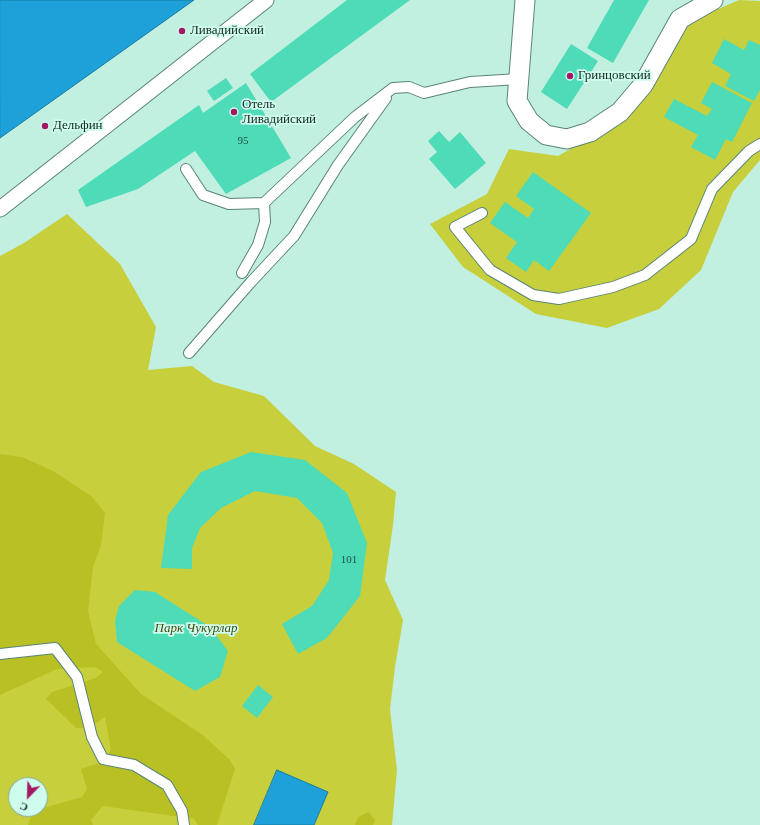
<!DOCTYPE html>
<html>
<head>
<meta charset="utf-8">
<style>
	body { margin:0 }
	#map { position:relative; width:760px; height:825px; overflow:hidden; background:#c1efe0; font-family:Georgia,serif }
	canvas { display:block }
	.north { position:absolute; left:8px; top:777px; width:40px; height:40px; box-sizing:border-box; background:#cefded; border:1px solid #84a79b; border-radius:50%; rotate:203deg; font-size:11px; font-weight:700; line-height:16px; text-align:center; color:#142520 }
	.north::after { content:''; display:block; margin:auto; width:14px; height:18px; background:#a11965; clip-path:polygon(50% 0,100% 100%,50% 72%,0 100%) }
</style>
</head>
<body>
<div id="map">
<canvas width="760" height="825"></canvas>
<div class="north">С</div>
</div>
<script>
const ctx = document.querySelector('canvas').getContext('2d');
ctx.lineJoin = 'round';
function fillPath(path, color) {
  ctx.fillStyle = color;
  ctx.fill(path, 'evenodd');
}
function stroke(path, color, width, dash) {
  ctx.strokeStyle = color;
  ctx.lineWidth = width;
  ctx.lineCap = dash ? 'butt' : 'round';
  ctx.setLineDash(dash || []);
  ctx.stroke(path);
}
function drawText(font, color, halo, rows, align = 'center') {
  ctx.font = font + ' Georgia,serif';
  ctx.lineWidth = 3.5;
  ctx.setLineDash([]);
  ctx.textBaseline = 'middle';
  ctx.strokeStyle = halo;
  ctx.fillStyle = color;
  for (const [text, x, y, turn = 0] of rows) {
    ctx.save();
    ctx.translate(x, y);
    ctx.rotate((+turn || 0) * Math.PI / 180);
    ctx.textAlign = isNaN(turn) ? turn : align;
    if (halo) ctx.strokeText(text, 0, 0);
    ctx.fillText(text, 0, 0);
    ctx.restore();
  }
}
fillPath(new Path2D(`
	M739,0L760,1V160L733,192L701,270L659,309L607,328L536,314L463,267L430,224L487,194L509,149L558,156L623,119L686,23Z
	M67,214L120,264L156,327L148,370L192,366L214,382L264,396L315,446L354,464L396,492L393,525L385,580L403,620L395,667L390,709L397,770L392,825H0V256L24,243ZM16,785H40V809H16Z`), '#c7cf3d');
fillPath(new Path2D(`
	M0,454L22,457L53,471L91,496L105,513L101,545L93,567L88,611L96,644L141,694L204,736L230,760L235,769L217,825H198L194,819L103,806L91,820L93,825H28L33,811L82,797L87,789L81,769L102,762L111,750L105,717L89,728H76L46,699L52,692L96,678L103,672L96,667L57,669L0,695Z
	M368,812L375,820L373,825H355L358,817Z`), '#b8c023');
const water = new Path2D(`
	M0,0H194L0,138Z
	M277,770L328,792L314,825H254Z`);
fillPath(water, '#1da1d8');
stroke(water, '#1a7ca1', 1);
fillPath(new Path2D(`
	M347,0H410L271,102L250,74Z
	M614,0H649L613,63L587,48Z
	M724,39L744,50L749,40L760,45V90L754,101L725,86L731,74L712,63Z
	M571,44L598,61L567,109L541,92Z
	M226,78L233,88L214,101L207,91Z
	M712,82L752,103L732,142L726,139L715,160L691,147L698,135L664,117L674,99L707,116L712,109L701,103Z
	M246,83L291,158L226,194L195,151L138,189L86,207L78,190L199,105L203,113Z
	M439,131L449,142L460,132L486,163L455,189L429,159L437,152L428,141Z
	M533,172L591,213L549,271L534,260L526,272L506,258L517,242L490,223L505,202L528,218L534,209L516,196Z
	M251,452L305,460L347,493L367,543L360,596L327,638L298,654L282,624L312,606L329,580L333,553L322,523L297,498L255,491L221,508L200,528L192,548V569L161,568L168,515L201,472Z
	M135,590L155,592L210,627L228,651L220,677L195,691L117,642L115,621L119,606Z
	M258,685L273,697L257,718L242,706Z`), '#4edbb7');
const service = new Path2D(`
	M186,169L203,195L229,204L264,203
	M482,213L455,227L490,270L533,295L559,299L613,287L645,275L691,239L712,189L749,151L760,144
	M242,273L258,245L265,222L264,203L355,117L393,88L409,87L424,93L470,82L519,79
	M189,353L251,282L294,236L338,165L386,98
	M0,654L55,648L77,677L92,737L103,759L134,765L167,785L182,811L184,825`);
const pedestrian = new Path2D(`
	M0,209L266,0`);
const minor = new Path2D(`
	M525,0L517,101L529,121L546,135L567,139L590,132L620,112L643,85L680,19L713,0`);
stroke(service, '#5a8477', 12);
stroke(pedestrian, '#5a8477', 17);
stroke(minor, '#5a8477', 21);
stroke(service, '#fff', 10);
stroke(pedestrian, '#fff', 15);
stroke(minor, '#fff', 19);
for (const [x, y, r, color] of [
	[182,31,4,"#a11965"],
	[570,76,4,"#a11965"],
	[234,112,4,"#a11965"],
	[45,126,4,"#a11965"]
]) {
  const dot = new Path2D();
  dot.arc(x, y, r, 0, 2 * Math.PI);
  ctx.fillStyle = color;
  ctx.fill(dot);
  stroke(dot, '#cefded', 1.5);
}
drawText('11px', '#225246', null, [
	["95",243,141],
	["101",349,560]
]);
drawText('13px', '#142520', '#cefded', [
	["Ливадийский",190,31],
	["Гринцовский",578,76],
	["Отель",242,105],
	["Ливадийский",242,120],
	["Дельфин",53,126]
], 'left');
drawText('italic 13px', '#474a10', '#cefded', [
	["Парк Чукурлар",196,629]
]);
</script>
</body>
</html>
